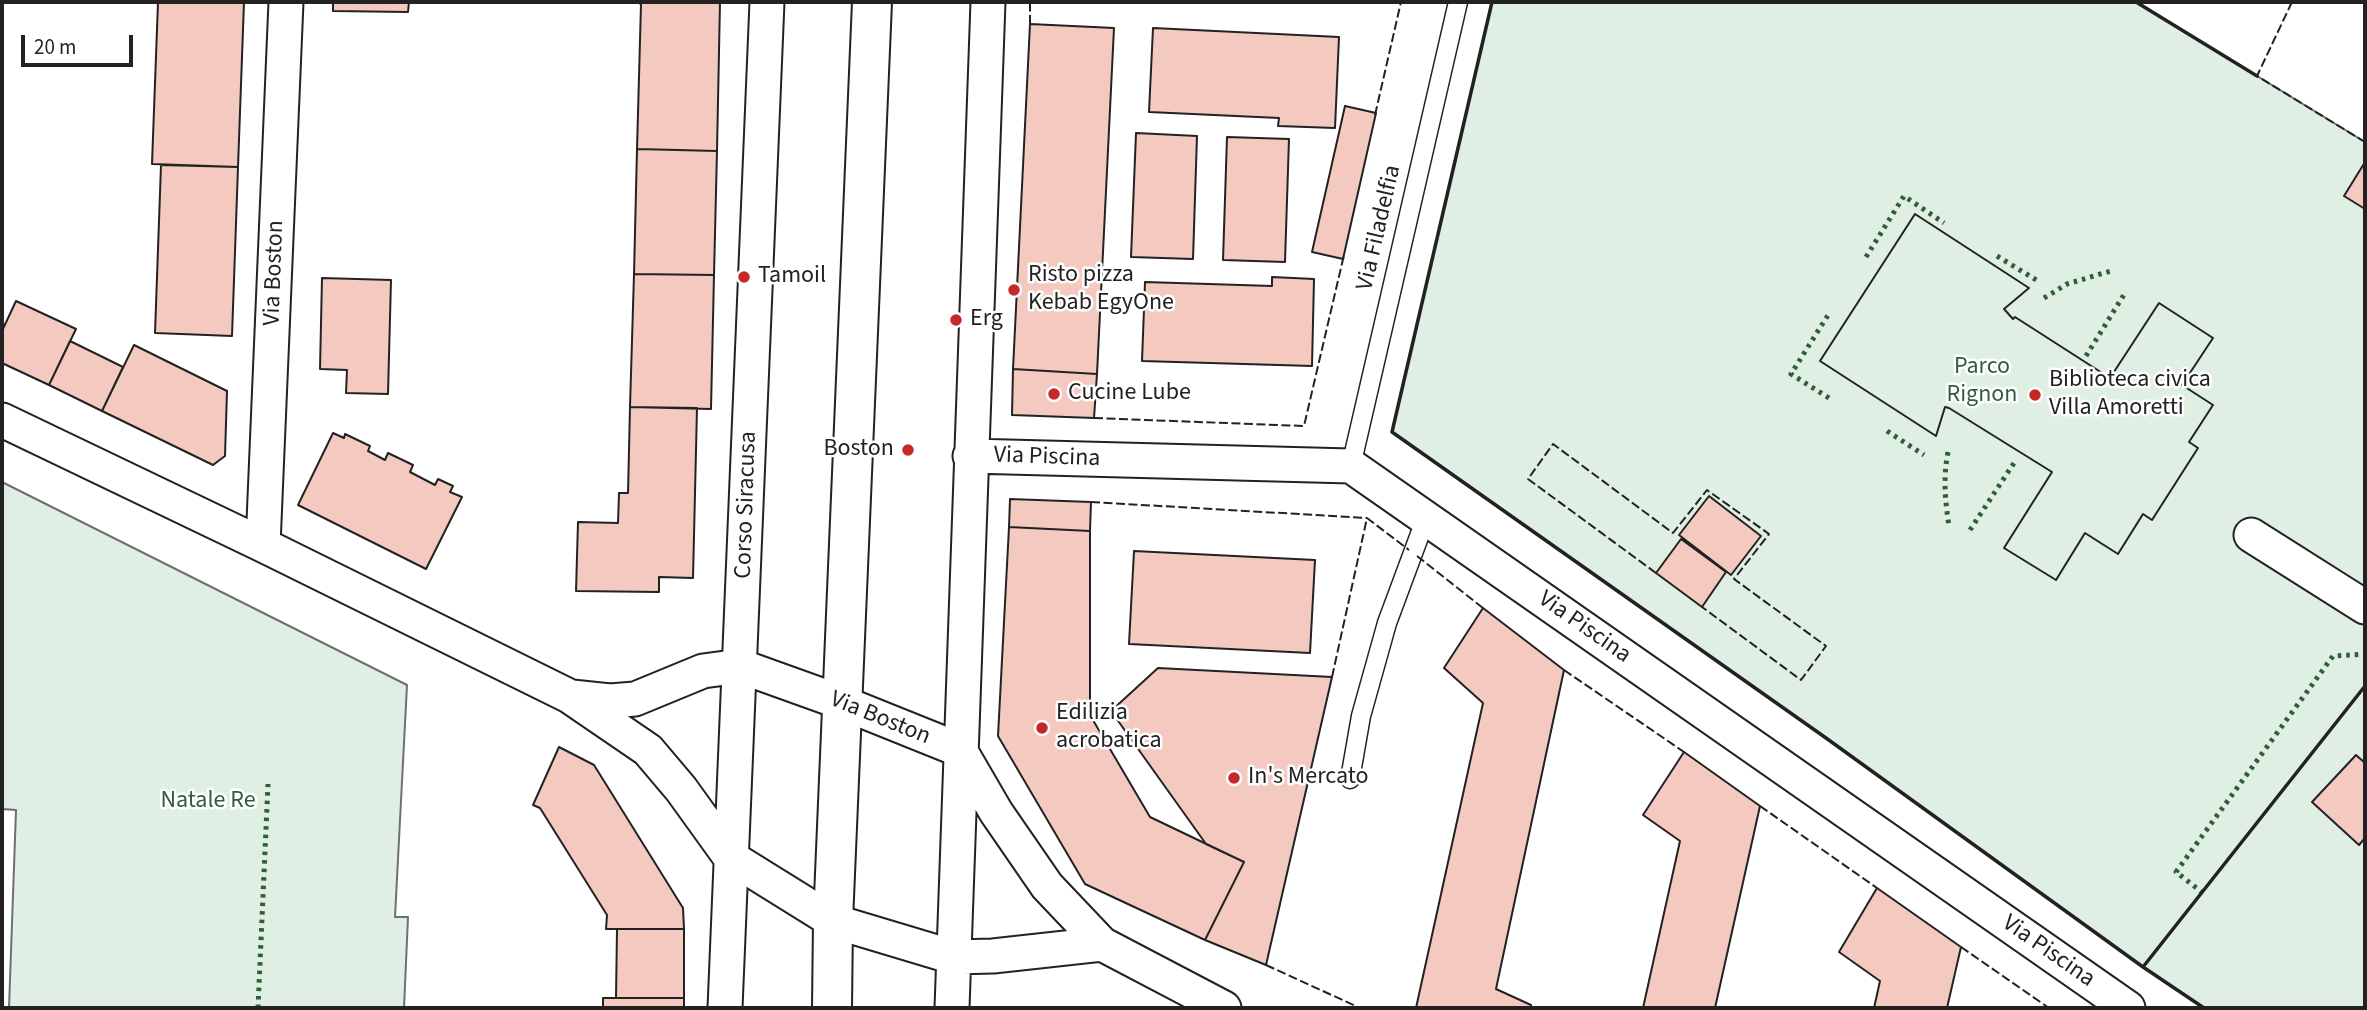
<!DOCTYPE html>
<html>
<head>
<meta charset="utf-8">
<style>
	body { margin:0 }
	#map { position:relative; width:2367px; height:1010px; overflow:hidden; background:#fff; font-family:"Source Sans 3",sans-serif }
	canvas { display:block }
	.frame { position:absolute; inset:0; border:4px solid #222; pointer-events:none }
	.scale { position:absolute; left:21px; top:35px; width:112px; height:32px; box-sizing:border-box; border:4px solid #222; border-top:0; padding-left:9px; font-size:21px; line-height:24px; white-space:nowrap; color:#222; -webkit-text-stroke:5px #fff; paint-order:stroke }
</style>
</head>
<body>
<div id="map">
<canvas width="2367" height="1010"></canvas>
<div class="frame"></div>
<div class="scale">20 m</div>
</div>
<script>
const ctx = document.querySelector('canvas').getContext('2d');
ctx.lineJoin = 'round';
function fillPath(path, color) {
  ctx.fillStyle = color;
  ctx.fill(path, 'evenodd');
}
function stroke(path, color, width, dash) {
  ctx.strokeStyle = color;
  ctx.lineWidth = width;
  ctx.lineCap = dash ? 'butt' : 'round';
  ctx.setLineDash(dash || []);
  ctx.stroke(path);
}
function drawText(font, color, halo, rows, align = 'center') {
  ctx.font = font + ' "Source Sans 3",sans-serif';
  ctx.lineWidth = 5;
  ctx.setLineDash([]);
  ctx.textBaseline = 'middle';
  ctx.strokeStyle = halo;
  ctx.fillStyle = color;
  for (const [text, x, y, turn = 0] of rows) {
    ctx.save();
    ctx.translate(x, y);
    ctx.rotate((+turn || 0) * Math.PI / 180);
    ctx.textAlign = isNaN(turn) ? turn : align;
    if (halo) ctx.strokeText(text, 0, 0);
    ctx.fillText(text, 0, 0);
    ctx.restore();
  }
}
const green = new Path2D(`
	M1492,2H2136L2365,142V1008H2204L2143,967L1826,738L1392,432Z
	M2,482L407,685L395,917H408L404,1008H9L16,810L2,809Z`);
fillPath(green, '#e0efe3');
stroke(green, '#6f6f6f', 2);
const building = new Path2D(`
	M158,2H244L238,167L152,164Z
	M333,2H409L408,12L333,11Z
	M637,2H720L717,151L637,149L641,4Z
	M1030,24L1114,28L1097,374L1013,369Z
	M1153,28L1339,37L1335,128L1278,126L1279,118L1149,112Z
	M1345,106L1376,113L1343,259L1312,252Z
	M1136,133L1197,136L1193,259L1131,257Z
	M1227,137L1289,139L1285,262L1223,260Z
	M637,149L717,151L714,275L634,274Z
	M2365,162V209L2344,196Z
	M161,165L238,167L232,336L155,333Z
	M1915,214L2029,288L2004,309L2013,319L2015,317L2110,378L2159,303L2213,338L2182,385L2213,405L2189,442L2198,448L2152,520L2143,514L2118,554L2085,533L2056,580L2004,548L2052,472L1949,408L1945,407L1936,436L1820,361Z
	M1915,214L2029,288L2004,309L2013,319L2015,317L2110,378L2159,303L2213,338L2182,385L2213,405L2189,442L2198,448L2152,520L2143,514L2118,554L2085,533L2056,580L2004,548L2052,472L1949,408L1945,407L1936,436L1820,361Z
	M634,274L714,275L711,409L630,407Z
	M1272,277L1314,279L1312,366L1142,361L1145,282L1272,286Z
	M322,278L391,280L388,394L346,393L347,370L320,369Z
	M16,301L76,329L49,385L2,363V331Z
	M70,341L123,367L102,411L49,385Z
	M134,345L227,391L225,456L213,465L102,411Z
	M1013,369L1097,374L1094,418L1012,415Z
	M630,407L697,408L693,578L659,577V592L576,591L578,522L618,523L619,493H628Z
	M333,433L344,438L345,434L370,446L368,451L385,460L388,453L413,465L410,472L435,485L438,479L453,486L450,492L462,497L426,569L298,505Z
	M1709,496L1761,536L1731,575L1679,535Z
	M1010,499L1091,502L1090,531L1009,527Z
	M1009,527L1090,531V715L1150,817L1244,862L1205,940L1085,884L998,736Z
	M1681,539L1726,572L1702,607L1656,573Z
	M1134,551L1315,560L1310,653L1129,644Z
	M1483,608L1564,670L1496,989L1531,1005V1008H1416L1483,703L1444,668Z
	M1158,668L1332,677L1266,965L1205,940L1244,862L1206,844L1111,711Z
	M559,747L594,765L683,908L684,929H606L607,915L540,808L533,805Z
	M1684,752L1760,806L1715,1008H1643L1680,841L1643,815Z
	M2356,755L2365,763V838L2359,845L2312,802Z
	M1877,888L1961,947L1947,1008H1874L1880,981L1839,952Z
	M617,929H684V998H616Z
	M603,998H684V1008H603Z`);
fillPath(building, '#f3c9c0');
stroke(building, '#222', 2);
const lane = new Path2D(`
	M1351,466L1458,2
	M1350,779L1361,716L1387,623L1426,518`);
const street = new Path2D(`
	M2,420L263,545L569,696L648,750L681,789L730,857L833,921L953,957L993,956L1102,944
	M970,456L1351,466L2128,1008
	M2251,535L2365,607
	M263,545L286,2
	M572,697L610,701L635,699L703,671L740,666L843,703L960,750L996,812L1047,886L1102,944L1224,1008
	M725,1008L767,2
	M952,1008L988,2`);
const primary = new Path2D(`
	M832,1008L833,921L872,2`);
stroke(lane, '#222', 21);
stroke(street, '#222', 37);
stroke(primary, '#222', 42);
stroke(lane, '#fff', 18);
stroke(street, '#fff', 33);
stroke(primary, '#fff', 38);
stroke(new Path2D(`
	M1997,256L2038,281
	M1866,257L1904,196L1944,223
	M2044,298L2067,284L2114,270
	M2086,356L2125,293
	M1829,398L1791,374L1830,312
	M1887,431L1924,455
	M1948,452C1943,478 1945,500 1949,526
	M1970,530L2014,463
	M2203,893L2176,872L2333,656L2365,654
	M258,1008L268,784`), '#2f5e38', 5, [3.5, 5]);
stroke(new Path2D(`
	M2292,2L2257,76L2365,142
	M1030,24V2
	M1375,115L1401,2
	M1094,418L1304,426L1344,255
	M1091,502L1367,518
	M1417,556L1483,608
	M1656,573L1528,479L1553,444L1673,533L1707,490L1769,534L1734,579L1826,646L1801,680L1702,607
	M1564,670L1684,752
	M1332,677L1367,518L1409,550
	M1760,806L1877,888
	M1961,947L2049,1008
	M1266,965L1360,1008`), '#222', 2, [9, 3.5]);
stroke(new Path2D(`
	M1492,2L1392,432L1826,738L2143,967L2204,1008
	M2136,2L2257,76
	M2143,967L2365,686`), '#222', 3.5);
for (const [x, y, r, color] of [
	[744,277,7,"#c62828"],
	[1014,290,7,"#c62828"],
	[956,320,7,"#c62828"],
	[1054,394,7,"#c62828"],
	[2035,395,7,"#c62828"],
	[908,450,7,"#c62828"],
	[1042,728,7,"#c62828"],
	[1234,778,7,"#c62828"]
]) {
  const dot = new Path2D();
  dot.arc(x, y, r, 0, 2 * Math.PI);
  ctx.fillStyle = color;
  ctx.fill(dot);
  stroke(dot, '#fff', 2.5);
}
drawText('24px', '#222', '#fff', [
	["Via Filadelfia",1380,228,-77],
	["Via Boston",275,273,-88],
	["Via Piscina",1047,458,2],
	["Corso Siracusa",747,505,-88],
	["Via Piscina",1584,628,35],
	["Via Boston",880,719,22],
	["Via Piscina",2048,952,35]
]);
drawText('24px', '#222', '#fff', [
	["Risto pizza",1028,276],
	["Kebab EgyOne",1028,304],
	["Tamoil",758,277],
	["Erg",970,320],
	["Biblioteca civica",2049,381],
	["Villa Amoretti",2049,409],
	["Cucine Lube",1068,394],
	["Boston",894,450,"right"],
	["Edilizia",1056,714],
	["acrobatica",1056,742],
	["In's Mercato",1248,778]
], 'left');
drawText('24px', '#2f5e38', '#fff', [
	["Parco",1982,368],
	["Rignon",1982,396],
	["Natale Re",208,802]
]);
</script>
</body>
</html>
